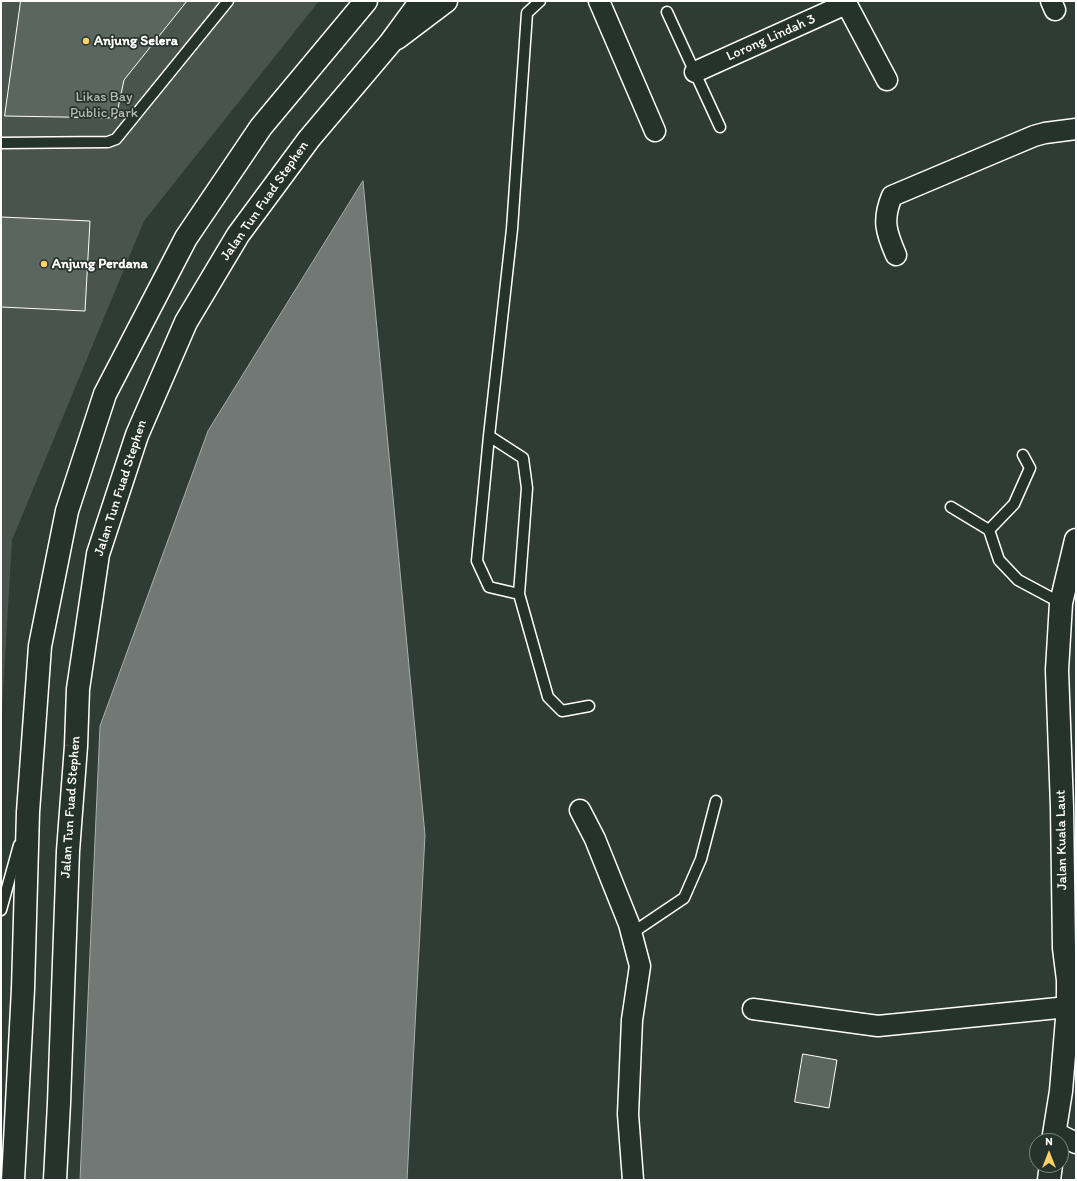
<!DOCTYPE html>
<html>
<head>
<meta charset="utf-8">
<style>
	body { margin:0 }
	#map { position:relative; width:1077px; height:1181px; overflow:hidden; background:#2f3b35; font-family:Itim,sans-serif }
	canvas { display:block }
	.frame { position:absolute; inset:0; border:2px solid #fff; pointer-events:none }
	.north { position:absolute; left:1029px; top:1133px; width:40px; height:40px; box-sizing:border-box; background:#26332d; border:1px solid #7d8581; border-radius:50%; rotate:0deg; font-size:11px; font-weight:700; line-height:16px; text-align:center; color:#fff }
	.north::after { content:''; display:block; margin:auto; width:14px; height:18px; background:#ffd166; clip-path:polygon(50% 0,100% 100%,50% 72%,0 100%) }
</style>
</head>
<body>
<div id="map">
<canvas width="1077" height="1181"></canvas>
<div class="frame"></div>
<div class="north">N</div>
</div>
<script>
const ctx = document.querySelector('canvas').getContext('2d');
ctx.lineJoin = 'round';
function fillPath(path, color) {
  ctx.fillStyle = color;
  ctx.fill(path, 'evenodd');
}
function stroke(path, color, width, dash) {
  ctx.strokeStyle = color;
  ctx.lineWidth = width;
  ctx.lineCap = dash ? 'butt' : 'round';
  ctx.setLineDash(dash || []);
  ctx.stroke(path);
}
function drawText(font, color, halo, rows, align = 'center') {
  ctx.font = font + ' Itim,sans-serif';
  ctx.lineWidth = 3.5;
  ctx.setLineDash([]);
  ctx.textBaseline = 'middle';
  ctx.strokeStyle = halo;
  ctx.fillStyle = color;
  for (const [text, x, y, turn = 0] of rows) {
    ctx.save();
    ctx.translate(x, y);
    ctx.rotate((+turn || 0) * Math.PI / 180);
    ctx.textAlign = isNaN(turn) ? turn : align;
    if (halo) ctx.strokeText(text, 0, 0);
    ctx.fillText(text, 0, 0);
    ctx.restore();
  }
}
fillPath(new Path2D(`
	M1,1H319L144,221L12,540L1,726Z`), '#4a544f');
const water = new Path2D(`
	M363,181L425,835L407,1180H80L100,726L208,431Z`);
fillPath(water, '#707975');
stroke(water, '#a9afac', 1);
const building = new Path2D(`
	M21,1H187L124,80L116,118L5,116Z
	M1,217L90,221L85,311L1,307Z
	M803,1054L837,1060L829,1108L795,1102Z`);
fillPath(building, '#5b6661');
stroke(building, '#fff', 1);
const service = new Path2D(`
	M540,1L527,13L512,229L489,436L477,561L489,587L519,594L548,697L562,711L589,706
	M667,12L720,127
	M1,143L108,142L116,139L228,1
	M489,436L523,458L527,488L519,594
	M951,507L989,530L999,560L1018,580L1061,603
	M989,530L1014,504L1030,468L1023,455
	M1,910L19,845
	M632,933L684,898L701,859L716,801`);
const minor = new Path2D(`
	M599,1L655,131
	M845,1L887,80
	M1051,1L1055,10
	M695,72L846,4
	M896,255C886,232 882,220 892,196L1034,136L1045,133L1076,129
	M580,810L595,839L629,924L640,966L632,1020L628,1114L633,1180
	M753,1009L878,1026L1068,1007
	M1054,1132L1076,1143`);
const secondary = new Path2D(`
	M397,38L446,1
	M1053,1141L1061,1091L1068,1007V980L1064,948L1062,807L1057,670L1061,603L1076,540
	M1049,1180L1051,1165`);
const trunk = new Path2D(`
	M13,1180L23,989L28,812L40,646L67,511L105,394L186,238L261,127L366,1
	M55,1180L59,1103L68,851L76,746L78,689L98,554L137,435L186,322L238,235L309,139L391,42L421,1`);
stroke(service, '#fff', 13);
stroke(minor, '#fff', 23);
stroke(secondary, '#fff', 25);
stroke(trunk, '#fff', 25);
stroke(service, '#26332d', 10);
stroke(minor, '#26332d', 20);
stroke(secondary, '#26332d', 22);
stroke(trunk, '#26332d', 22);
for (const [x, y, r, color] of [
	[86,41,4,"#ffd166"],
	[44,264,4,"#ffd166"]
]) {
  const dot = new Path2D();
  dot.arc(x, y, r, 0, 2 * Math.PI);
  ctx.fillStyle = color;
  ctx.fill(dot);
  stroke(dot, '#26332d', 1.5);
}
drawText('14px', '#fff', '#26332d', [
	["Lorong Lindah 3",771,38,-24],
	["Jalan Tun Fuad Stephen",265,201,-55],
	["Jalan Tun Fuad Stephen",121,488,-72],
	["Jalan Tun Fuad Stephen",71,807,-86],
	["Jalan Kuala Laut",1062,840,-91]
]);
drawText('bold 14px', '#fff', '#26332d', [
	["Anjung Selera",94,41],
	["Anjung Perdana",52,264]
], 'left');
drawText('14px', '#b7bbb9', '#26332d', [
	["Likas Bay",104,97],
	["Public Park",104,113]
]);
</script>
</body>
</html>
